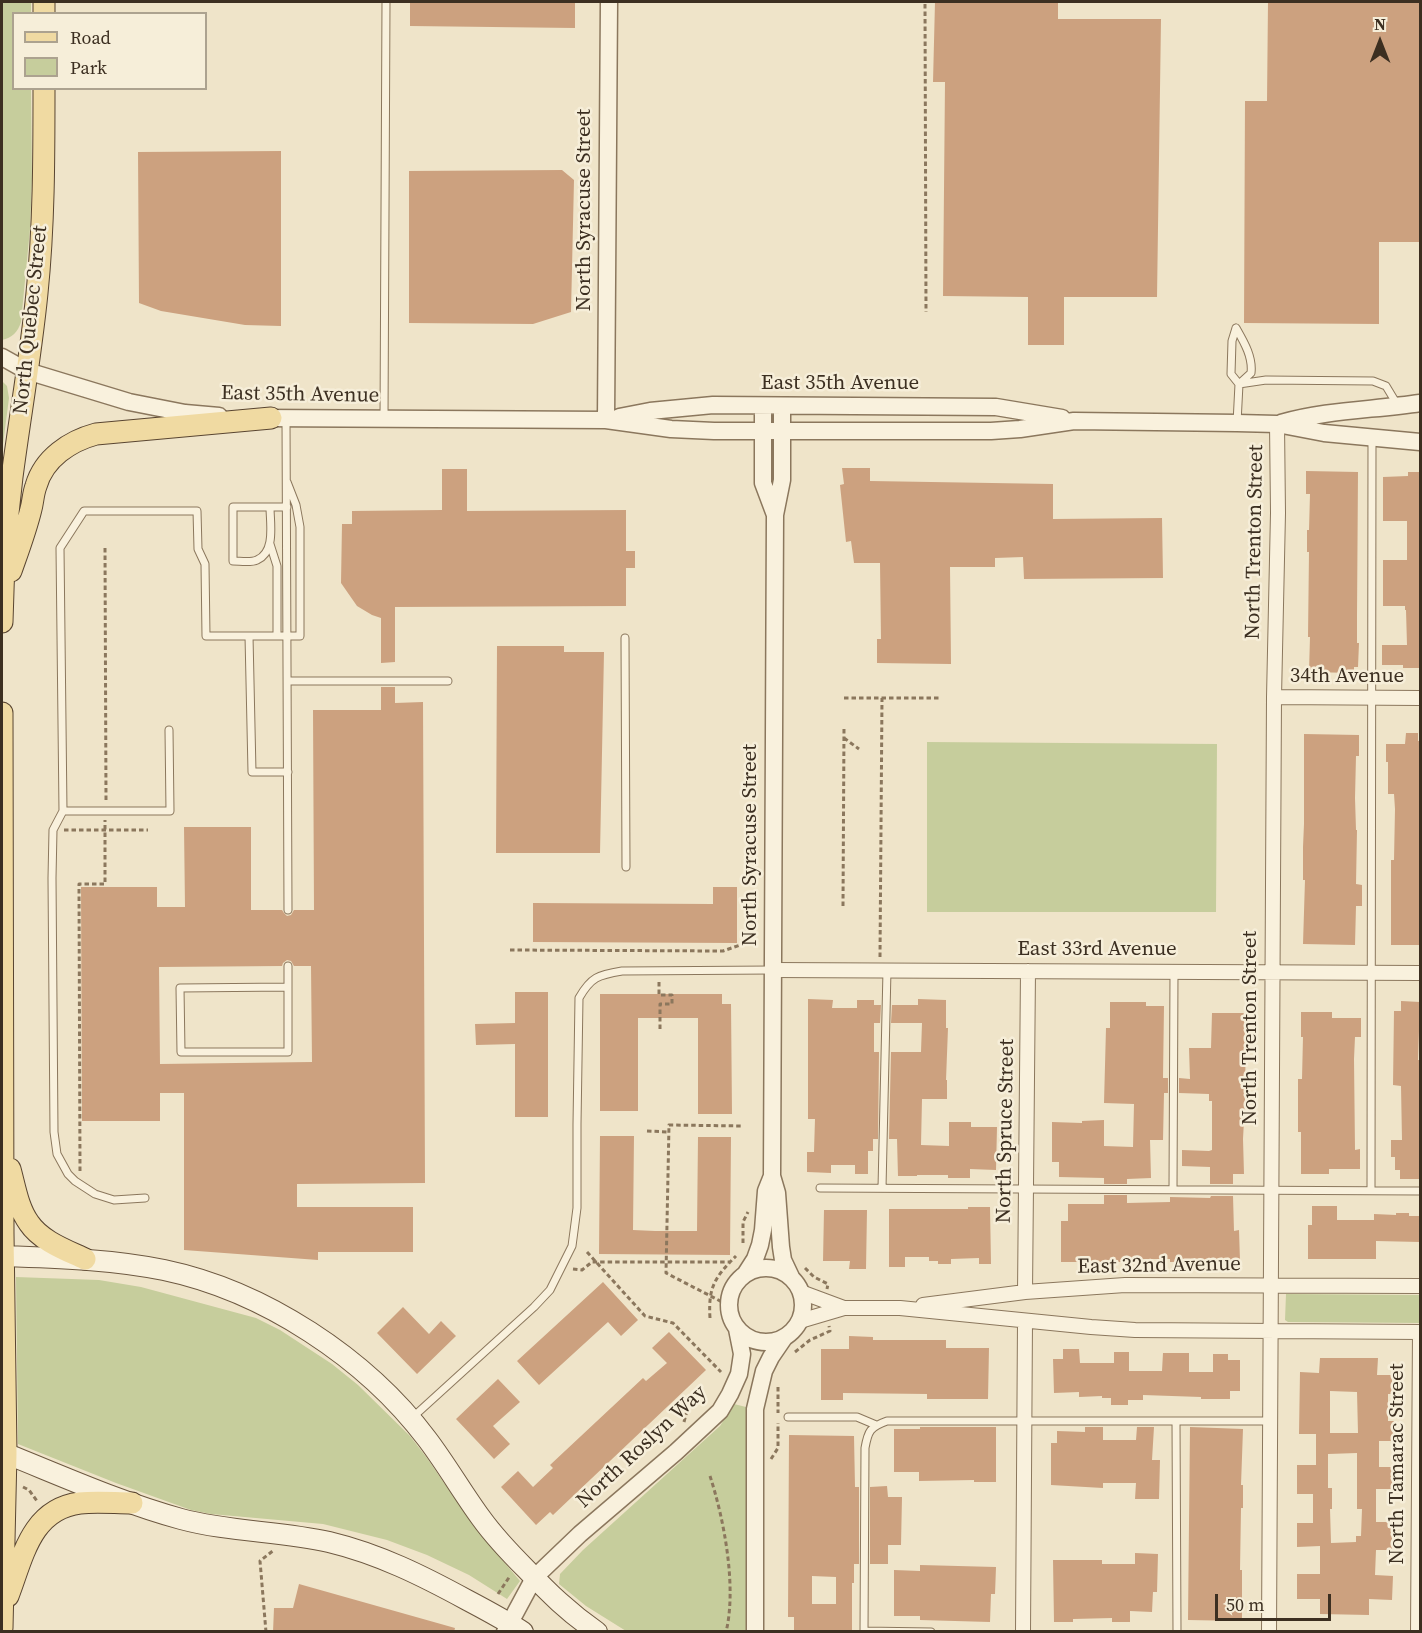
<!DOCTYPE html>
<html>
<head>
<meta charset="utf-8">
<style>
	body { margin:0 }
	#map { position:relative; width:1422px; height:1633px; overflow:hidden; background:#efe4c9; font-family:"Source Serif 4",serif }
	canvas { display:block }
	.frame { position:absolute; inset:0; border:3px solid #3c2f21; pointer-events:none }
	.legend { position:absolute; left:12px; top:12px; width:195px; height:78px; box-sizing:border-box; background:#f6eed9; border:2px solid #aca28f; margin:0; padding:8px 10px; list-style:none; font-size:18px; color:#3c2f21 }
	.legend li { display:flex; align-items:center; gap:12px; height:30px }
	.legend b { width:30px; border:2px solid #aca28f }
	.north { position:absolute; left:1350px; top:12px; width:60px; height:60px; -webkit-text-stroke:4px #f6eed9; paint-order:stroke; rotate:0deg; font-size:16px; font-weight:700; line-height:24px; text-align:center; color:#3c2f21 }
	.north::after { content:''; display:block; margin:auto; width:21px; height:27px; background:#3c2f21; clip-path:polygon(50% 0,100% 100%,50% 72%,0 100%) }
	.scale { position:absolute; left:1215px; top:1594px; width:116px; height:27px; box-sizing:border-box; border:3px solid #3c2f21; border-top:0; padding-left:8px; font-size:18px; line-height:21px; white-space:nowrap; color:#3c2f21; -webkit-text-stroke:4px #f6eed9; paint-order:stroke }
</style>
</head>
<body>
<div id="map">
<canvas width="1422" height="1633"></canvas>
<div class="frame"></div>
<ul class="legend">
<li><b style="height:8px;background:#f0daa2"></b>Road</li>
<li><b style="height:16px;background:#c6cd9c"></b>Park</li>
</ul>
<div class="north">N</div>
<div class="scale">50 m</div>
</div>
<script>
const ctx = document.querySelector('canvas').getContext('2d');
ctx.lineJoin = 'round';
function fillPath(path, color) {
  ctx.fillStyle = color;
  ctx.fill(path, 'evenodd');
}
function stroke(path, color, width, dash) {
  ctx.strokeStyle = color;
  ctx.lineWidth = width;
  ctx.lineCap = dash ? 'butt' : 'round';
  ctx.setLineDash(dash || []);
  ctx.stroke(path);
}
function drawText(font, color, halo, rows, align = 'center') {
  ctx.font = font + ' "Source Serif 4",serif';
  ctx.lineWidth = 5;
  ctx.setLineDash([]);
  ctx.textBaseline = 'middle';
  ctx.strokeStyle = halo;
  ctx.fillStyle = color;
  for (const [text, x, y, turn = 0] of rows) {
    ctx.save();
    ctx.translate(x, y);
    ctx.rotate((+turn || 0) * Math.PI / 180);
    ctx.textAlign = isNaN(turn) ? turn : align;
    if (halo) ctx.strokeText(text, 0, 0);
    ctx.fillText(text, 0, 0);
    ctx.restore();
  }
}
fillPath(new Path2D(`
	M2,2H31V13L14,14V88L31,89L32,180L30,229L21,322C18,332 12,338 2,340Z
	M2,381L7,386L9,398L2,452Z
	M927,742L1217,744L1216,912H927Z
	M16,1277L99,1280L141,1287L256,1318L280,1330L332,1364L358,1385L410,1436L427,1458L473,1525L520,1581L507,1599L469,1575L427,1555L387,1540L323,1524L211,1514L191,1510L116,1483L18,1444Z
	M1286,1294L1420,1295V1323L1288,1322L1285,1320Z
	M734,1404L746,1407L749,1478V1631H626L586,1606L559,1584L560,1574L583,1550L720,1426Z`), '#c6cd9c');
fillPath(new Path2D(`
	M410,2H575V28L410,26Z
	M935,2H1058V19H1161L1157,297H1064V345H1028V297L943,296L945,82H933Z
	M1268,2H1420V242H1379V324L1244,323L1245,101H1267Z
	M281,151V326L245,325L161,311L139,303L138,152Z
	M562,170L574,180L571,312L533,324L409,323V171Z
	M842,468H870V481L1053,484V519L1162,518L1163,578L1024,579L1023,557L995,558V567H950L951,664L877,663V639H881L880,563H854L851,541L846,542L840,485L844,484Z
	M442,469H467V511L626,510V551H635V568H626V606L395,607V662L381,663V618L372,615L357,606L341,583L342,524H352V511L442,510Z
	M1306,471L1358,472L1357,615V643H1359L1358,667H1354V673L1309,672L1310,637H1308L1309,552H1307V530H1309L1310,494H1306Z
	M1408,472H1420V668H1403V665H1382V645H1407L1406,610H1405V606H1383V560H1407V521H1383V477L1408,476Z
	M497,646H564V652H604L600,853H496Z
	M381,687H395V703L423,702L425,1183L297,1184V1207H413V1252H318V1260L184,1250V1093H160V1121H82L81,887H157V907H185L184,827H251V910H282L284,913L287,916L291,915L294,910H314L313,710H381ZM287,960L291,961L294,966H311L312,1062L160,1064L159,967L282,966L283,963Z
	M1406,733H1418V741H1420V945H1391V860H1394L1395,809L1394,794H1388V762H1386V744H1405Z
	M1304,734L1359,735V756H1356L1355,798L1356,830H1357L1356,884L1362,885V906H1356L1355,945L1303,944L1305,880H1303V847L1304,824Z
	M713,887H737V943L533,942V903L713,904Z
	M515,992H548V1117H515V1044L476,1045L475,1024L515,1023Z
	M600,994H722V1004H731L732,1114H698V1018H638V1111H600Z
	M808,999L833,1000L832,1008H857V1000H874V1005H881L880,1023H874V1052H879L878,1139H873V1151H868V1174H855V1165H831V1173L807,1172V1152H814L815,1119H808Z
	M918,999L946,1000V1028H948L946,1080H947V1099H922L921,1145L949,1146V1122H971V1127H997L996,1170L970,1169V1178H948V1175H917V1176H898L897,1139H889L891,1052H921L922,1023H891L892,1005H918Z
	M1401,1001L1420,1002L1418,1060H1420V1179H1400V1170H1395V1157H1391V1140H1402L1401,1086L1393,1085L1394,1011H1401Z
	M1110,1002H1146V1006H1164L1163,1078H1168V1093H1164L1163,1140H1150L1151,1178L1127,1179V1184H1104V1178L1059,1177V1162H1052V1122L1082,1123V1121L1104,1120V1146L1133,1147L1134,1104L1104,1103L1106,1028H1110Z
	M1301,1012H1332V1018H1361V1037H1355L1354,1059L1355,1150L1360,1149V1169H1329V1174H1301V1132H1298V1079H1302L1303,1037H1301Z
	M1212,1013H1246L1245,1102L1243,1139L1244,1174H1233V1184H1210V1167L1182,1166V1150L1209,1151L1212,1150V1101H1209V1094L1179,1093V1078L1190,1079L1189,1048H1211Z
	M600,1136H634L633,1230L655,1231H697L698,1137H731L730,1255L599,1254Z
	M1104,1195H1127V1203L1170,1202V1197L1210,1198L1211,1196H1233L1234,1231L1239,1230L1240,1261L1170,1262V1259H1124V1262H1061V1221H1068V1204H1104Z
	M1312,1206H1337V1220H1374V1214L1396,1215V1213H1409V1216H1420V1242L1376,1241V1259H1308V1225H1312Z
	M968,1207H990L991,1264H979V1258L951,1259V1264H938V1261H929V1257H905V1267H889V1209H968Z
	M824,1210H867L866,1269H849L850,1261H823Z
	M603,1282L638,1320L621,1336L608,1322L539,1385L517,1361Z
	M403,1307L429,1334L441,1321L456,1336L417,1374L377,1333Z
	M669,1332L706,1370L553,1515L550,1512L536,1525L501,1487L518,1471L533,1487L553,1468L550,1465L643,1378L646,1381L667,1363L652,1348Z
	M849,1336L873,1337V1340H946V1348H989L988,1399H927V1394L843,1393V1400H821V1349H849Z
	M1063,1349H1079L1080,1363H1114V1352H1129V1371H1162L1163,1353H1189V1372H1213V1354H1228V1360H1240V1391H1230V1399H1201V1397L1143,1395V1400H1128V1405H1111V1398H1102V1396L1079,1397V1392L1054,1393L1053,1359H1063Z
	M1320,1358H1378L1377,1375H1392V1394H1388V1421H1394V1441H1379V1467H1393V1489H1376V1522H1392V1550H1376L1375,1575L1393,1576L1392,1600L1369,1599V1615L1320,1614V1599H1297V1574H1320V1546L1297,1547V1523H1313V1494H1297V1465H1316V1434H1299L1300,1372L1319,1373ZM1330,1391L1357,1392L1358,1433H1330ZM1357,1453V1509H1362L1361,1536H1356V1542L1331,1543L1330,1509H1332V1488H1328V1454Z
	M498,1379L520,1402L493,1426L510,1444L494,1459L456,1419Z
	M920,1427H996V1482H974V1480L919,1481V1472H894V1429H920Z
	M1085,1427H1103V1440H1136L1137,1427H1154L1152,1460H1160L1159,1499H1135L1136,1483H1103V1488L1051,1485V1443H1057V1431L1085,1432Z
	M1190,1427L1243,1429L1241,1485H1243V1508H1241L1240,1570H1242V1621L1188,1620Z
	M789,1435L854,1436L855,1487H859V1564H854V1583H852V1632H794V1617H788ZM812,1576L836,1577V1604H812Z
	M887,1486L888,1497H902L901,1545H888V1564H870V1487Z
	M1135,1553L1158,1554L1157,1592H1153L1152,1612L1130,1611V1622H1112V1618L1073,1619V1622H1054L1053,1560H1102V1564H1135Z
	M920,1565L996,1567L995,1594H991L990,1622L920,1620V1616H894V1570L920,1571Z
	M299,1584L455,1628L454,1632H273L274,1608H293Z`), '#cca17f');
const service = new Path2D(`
	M1236,328L1232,341L1231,374L1239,384L1237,423
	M1236,328C1244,342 1253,357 1251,373L1239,384
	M1239,384L1266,380L1373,381L1386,386L1398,406
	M286,418L288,910
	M384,419L386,2
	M270,507C270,523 276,552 257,560C251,563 240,561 233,561V507H287
	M270,544L277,566V636
	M249,636L252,772H288
	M625,638L626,867
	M288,681H448
	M169,730L170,811H63L60,548L84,511H197L198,549L205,564L206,636H300V527L296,505L287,482
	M63,811L53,830L52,878L54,1132L57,1154L68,1174L75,1181L95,1194L114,1200L145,1198
	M288,966V1052H181L180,988L288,987
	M820,1188L1420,1191
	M882,1188L887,970
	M1173,1189L1174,972
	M1371,1190L1372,438
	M413,1417L534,1307L550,1290L572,1246L574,1231L577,1208V1124L579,998C591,977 598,975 622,971L773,970
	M788,1417H857L876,1425
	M1176,1421L1177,1632
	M864,1631L931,1632
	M864,1632L865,1448C868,1431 870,1427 887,1421H1270`);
const minor = new Path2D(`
	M1274,697L1420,698
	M773,970L1420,973
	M801,1292L844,1308
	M1025,1292L1028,971
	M923,1305L1025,1292L1125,1285L1420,1286
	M800,1321L844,1308H900L1091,1327L1135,1330L1420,1332
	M1023,1632L1025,1321
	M1269,1632L1274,697L1278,513L1277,424
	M1418,1632L1420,1332`);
const tertiary = new Path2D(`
	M2,357L27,371L129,402L185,413L219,416
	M763,406V483L775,515
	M782,406V480L775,515L772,1176L777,1193L781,1247L783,1260L791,1277
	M619,417L650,411L713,405L996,407L1062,418
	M260,418L606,420L671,429L714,431H991L1020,429L1074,421L1237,423L1277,424L1324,433L1420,442
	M606,420L609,2
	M1281,423C1326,410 1374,410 1420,403
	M729 1305a37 37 0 1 1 74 0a37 37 0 1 1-74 0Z
	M746,1273L755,1259L760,1245L763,1230L766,1191L772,1176
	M505,1632L534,1578L580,1534L676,1452L720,1411L730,1394L739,1374L742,1354L737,1329
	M755,1632V1409L764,1371L771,1357L784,1338`);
const secondary = new Path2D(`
	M2,1256C56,1258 111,1259 164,1270C264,1291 366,1358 427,1439C446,1464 462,1492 481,1518C494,1536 510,1553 526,1569C549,1593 568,1612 597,1632
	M2,1452C60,1475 119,1502 181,1519C229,1532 280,1531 329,1542C379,1554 423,1576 467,1600C486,1610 505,1620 523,1632`);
const primary = new Path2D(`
	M44,2V14
	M11,571C18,551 26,530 31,509C33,502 33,494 36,486C44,458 70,441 96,434L271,418
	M2,622C3,574 6,525 12,477C20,416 31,354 37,293C44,225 44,157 44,88
	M2,713L3,1233L6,1453L2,1628
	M10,1169C15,1187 18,1208 29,1223C41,1241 66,1250 85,1259
	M8,1596C23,1557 31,1509 80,1503C97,1501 115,1503 132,1503`);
stroke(service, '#8b775d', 9);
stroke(minor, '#8b775d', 16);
stroke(tertiary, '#8b775d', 19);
stroke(secondary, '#6d5840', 22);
stroke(primary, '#594531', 23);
stroke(new Path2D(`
	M925,4L926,312
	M105,548L106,801
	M844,698H941
	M844,738L859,749
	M64,830H148
	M843,906L844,727
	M510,950L723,951L743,944
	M880,957L882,698
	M659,982V995H672V1004H660V1032
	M647,1131L668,1132
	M80,1171L79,884H105V820
	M743,1243V1222L748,1212
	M587,1252L645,1316L673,1323L721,1372
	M805,1268L814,1277L828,1284L827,1289
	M573,1269L582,1270L592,1262H730
	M728,1305L666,1273L669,1125L743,1126
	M710,1318C708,1287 715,1277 736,1256
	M795,1352L810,1340L830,1331L829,1326
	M778,1387V1413
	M684,1422L689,1403
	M771,1459L778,1448V1423
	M710,1476C724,1519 737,1587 726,1632
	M23,1487L29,1490L37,1501
	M498,1594L510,1576
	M266,1632L260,1561L274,1550`), '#8b775d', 3, [4.5, 3]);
stroke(service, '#f9f1dd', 7);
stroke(minor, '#f9f1dd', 14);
stroke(tertiary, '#f9f1dd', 16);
stroke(secondary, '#f9f1dd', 20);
stroke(primary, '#f0daa2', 21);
drawText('21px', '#3c2f21', '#f6eed9', [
	["North Syracuse Street",585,210,-90],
	["North Quebec Street",31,320,-84],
	["East 35th Avenue",840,384],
	["East 35th Avenue",300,395,1],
	["North Trenton Street",1255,542,-89],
	["34th Avenue",1347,677],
	["North Syracuse Street",751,845,-90],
	["East 33rd Avenue",1097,950],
	["North Trenton Street",1251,1028,-90],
	["North Spruce Street",1006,1131,-89],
	["East 32nd Avenue",1159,1266,-1],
	["North Roslyn Way",642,1447,-43],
	["North Tamarac Street",1398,1464,-90]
]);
</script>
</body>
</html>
